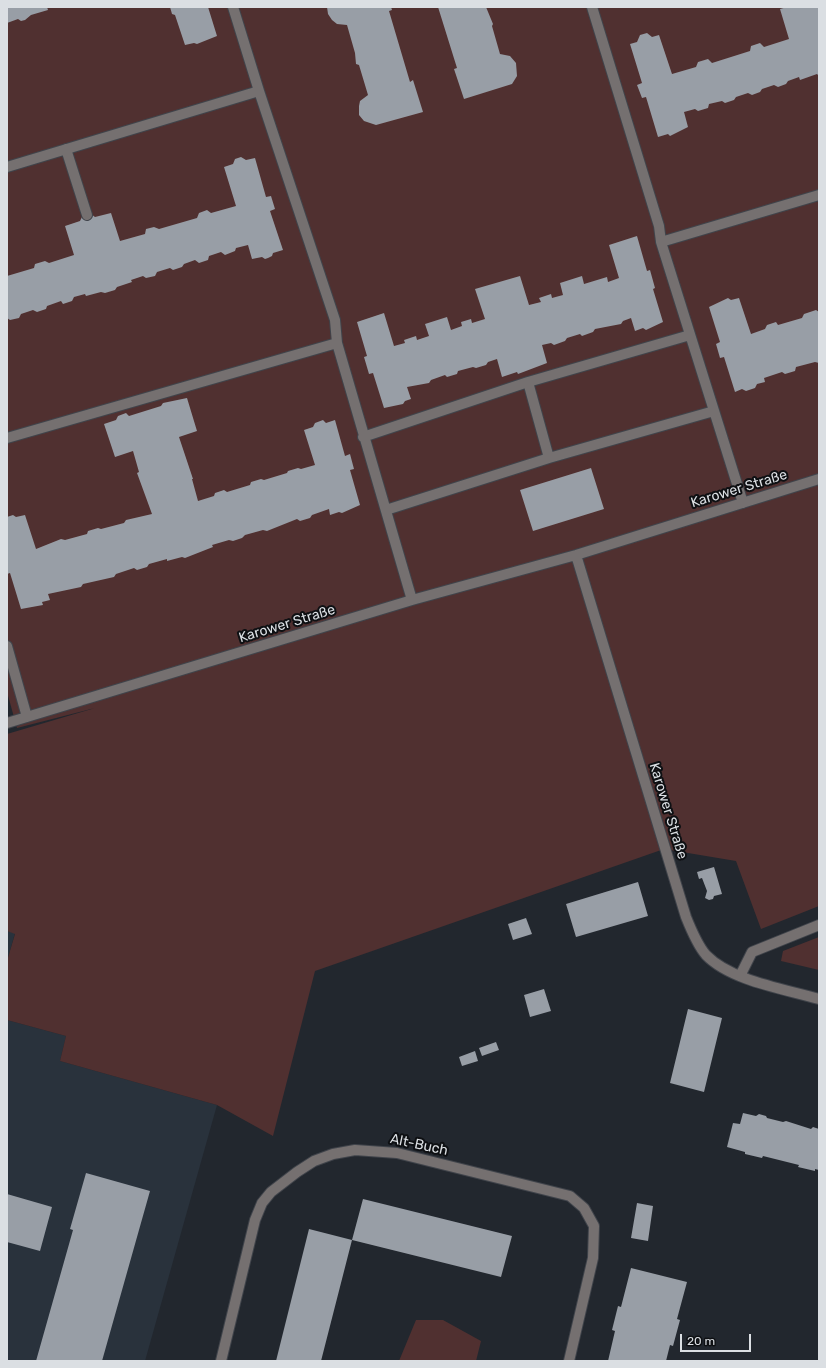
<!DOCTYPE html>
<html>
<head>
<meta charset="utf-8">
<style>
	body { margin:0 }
	#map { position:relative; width:826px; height:1368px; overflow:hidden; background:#22272e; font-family:Rubik,sans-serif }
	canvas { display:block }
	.frame { position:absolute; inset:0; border:8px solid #dbdfe3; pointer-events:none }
	.scale { position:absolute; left:680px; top:1334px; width:71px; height:18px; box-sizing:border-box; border:2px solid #dbdfe3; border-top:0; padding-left:5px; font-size:12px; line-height:14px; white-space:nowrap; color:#dbdfe3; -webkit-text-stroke:3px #0e1013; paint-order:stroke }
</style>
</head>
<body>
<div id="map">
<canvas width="826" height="1368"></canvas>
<div class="frame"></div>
<div class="scale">20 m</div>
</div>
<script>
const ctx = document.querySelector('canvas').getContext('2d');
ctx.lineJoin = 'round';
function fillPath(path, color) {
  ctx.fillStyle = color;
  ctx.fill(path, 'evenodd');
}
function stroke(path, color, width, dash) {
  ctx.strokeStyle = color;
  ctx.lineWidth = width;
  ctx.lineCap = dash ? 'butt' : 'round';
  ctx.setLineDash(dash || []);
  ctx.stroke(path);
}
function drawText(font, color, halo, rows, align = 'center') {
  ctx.font = font + ' Rubik,sans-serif';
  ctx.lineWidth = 4;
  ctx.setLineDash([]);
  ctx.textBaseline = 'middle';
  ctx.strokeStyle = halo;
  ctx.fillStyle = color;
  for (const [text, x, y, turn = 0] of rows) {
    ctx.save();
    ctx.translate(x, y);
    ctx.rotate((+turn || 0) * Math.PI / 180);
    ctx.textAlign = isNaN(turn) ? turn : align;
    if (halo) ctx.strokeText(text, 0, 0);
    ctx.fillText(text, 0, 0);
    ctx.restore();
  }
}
fillPath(new Path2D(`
	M7,931L15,933L7,961Z
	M7,1020L66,1036L60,1061L217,1105L145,1361H7Z`), '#29323c');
fillPath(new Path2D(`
	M7,7H819V906L761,929L736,861L664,849L315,971L273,1136L217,1105L60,1061L66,1036L7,1020V961L15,934L7,931V734L95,708L17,728L7,692Z
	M819,937V970L781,961L783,951Z
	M416,1320H443L481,1341L476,1361H399Z`), '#503030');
fillPath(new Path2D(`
	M7,7H47L48,10L31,15L25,20L21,21L18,19L7,23Z
	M170,7H208L217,36L197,44L194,43L185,45L175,15L172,14Z
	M327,7H391L392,10L389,11L410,82L413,80L423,112L376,125L364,121L359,115V106L360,101L368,95L359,65L356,64L355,53L347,25L337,24L332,20L328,14Z
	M438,7H486L493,24L492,26L500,54L510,56L516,63L517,76L512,84L464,99L454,69L457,68Z
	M787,7H819V76L817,74L800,80L799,77L788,81L786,84L778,87L774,85L762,89L760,92L752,95L748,93L736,97L734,100L725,103L722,101L709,104L708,108L698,111L695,109L684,112L688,127L670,136L668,134L658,137L646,97L642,98L637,85L642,83L630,44L637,42L640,35L647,33L652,37L659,35L672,74L696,67L698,62L708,59L712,63L750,51L751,46L760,43L764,47L789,39L780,9Z
	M241,157L246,160L255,158L266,197L271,196L275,209L270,211L283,250L273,253L272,256L268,258L265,259L262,257L252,259L248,245L236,248L235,251L225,255L221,252L209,256L208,260L199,263L195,260L184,264L182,267L173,270L170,268L157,272L155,276L146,278L143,276L131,280L132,282L117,287L115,290L105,293L101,292L86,296L85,294L74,297L72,301L63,304L61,301L47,306L46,309L37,312L33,310L21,314L19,318L10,320L7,318V276L34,268L35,264L45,261L49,263L74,255L65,226L80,221L82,217L91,214L95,217L111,213L120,241L145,234L146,229L154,227L159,229L197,218L199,213L207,210L211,213L236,206L224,167L233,164L235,159Z
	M637,236L647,271L650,270L655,288L653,289L663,322L646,330L643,328L635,331L631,318L623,321L621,324L595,329L593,332L582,336L580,334L567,338L565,341L554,345L551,343L542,345L547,363L518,374L517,372L502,377L497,359L488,362L486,365L476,368L473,367L458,371L457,374L447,377L445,375L431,380L429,383L407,387L411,399L405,401L403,404L384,408L373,373L369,374L364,357L367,356L357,322L384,313L394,346L405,343L404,340L416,336L417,340L429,336L425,324L447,317L451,330L462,326L461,322L471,319L472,323L485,319L475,289L520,276L529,305L541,302L539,298L551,294L552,298L563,295L560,283L582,276L584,284L607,277L608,282L619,278L609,245Z
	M728,298L731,300L739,298L751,334L765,329L767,325L776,322L778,325L802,318L804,314L816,310L819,312V363L815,362L796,367L795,371L785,374L782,372L764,378L765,382L757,384L755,388L746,391L742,389L735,392L724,357L720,358L716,344L720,342L709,307Z
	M187,398L197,431L179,437L193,479H192L198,501L214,496L215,493L224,490L227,492L250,485L251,482L261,479L264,480L287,473L288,471L298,468L301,469L315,465L304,430L313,427L315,423L323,420L326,423L335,420L345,456L350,454L354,469L350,470L360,505L342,513L339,512L330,515L329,509L312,515L310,518L300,521L297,519L267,531L263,530L245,535L242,538L233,541L229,540L212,545L213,547L185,558L182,557L167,561V559L149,564L147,567L137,570L134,568L116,574L114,577L83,584L81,587L48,594L50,600L42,602L43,605L21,609L10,573L7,574V517L13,515L16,517L25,515L36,549L61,539L65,540L87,534L88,531L98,528L101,529L124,523L126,520L152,514L137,473L139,472L133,451L115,457L104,424L116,420L118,416L126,413L129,416L161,406L163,403Z
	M591,468L604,509L533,531L520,490Z
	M714,867L722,894L714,896L713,899L709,900L705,898L707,891L702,878L699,879L697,872Z
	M638,882L648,916L576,937L566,904Z
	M526,918L532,934L513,940L508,924Z
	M544,989L551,1011L530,1017L524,995Z
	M688,1009L722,1018L704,1092L670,1083Z
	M496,1042L499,1050L482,1056L479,1048Z
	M475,1051L478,1061L462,1066L459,1057Z
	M743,1113L756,1116L759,1114L766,1116L767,1118L783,1122L786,1121L811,1129L813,1127L819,1129V1170L815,1169V1171L798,1167L799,1165L763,1156L762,1158L745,1154V1152L727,1147L733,1123L740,1124Z
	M86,1173L150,1191L102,1361H36L73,1230L70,1229Z
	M7,1194L52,1207L40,1251L7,1242Z
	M363,1199L512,1236L501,1277L352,1240Z
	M637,1203L653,1206L648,1241L631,1238Z
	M309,1229L352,1240L321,1361H276Z
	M631,1268L687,1282L677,1319L680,1320L673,1346L670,1345L666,1361H608L615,1331L612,1330L618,1306L621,1307Z`), '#989ea6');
const minor = new Path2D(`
	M233,7L259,91L335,320L337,343L412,600
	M592,7L659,226L661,242L743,503
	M66,149L87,215
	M7,167L259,91
	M661,242L819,195
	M528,382L549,458
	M363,437L528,382L690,335
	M7,438L337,343
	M386,510L549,458L714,411
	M576,555L686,917C690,927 699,947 706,955C731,981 785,989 819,999
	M7,646L27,717
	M7,723L412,600L576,555L819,479
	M740,976L752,952L819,925
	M221,1361L255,1220L262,1203L271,1192L297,1172L314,1161L333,1154L355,1150L397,1153L570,1196L584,1208L594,1226L593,1258L569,1361`);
stroke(minor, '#40444b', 12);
stroke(minor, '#757070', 10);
drawText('14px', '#dbdfe3', '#0e1013', [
	["Karower Straße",739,489,-17],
	["Karower Straße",287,624,-17],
	["Karower Straße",668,811,73],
	["Alt-Buch",419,1145,12]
]);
</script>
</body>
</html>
